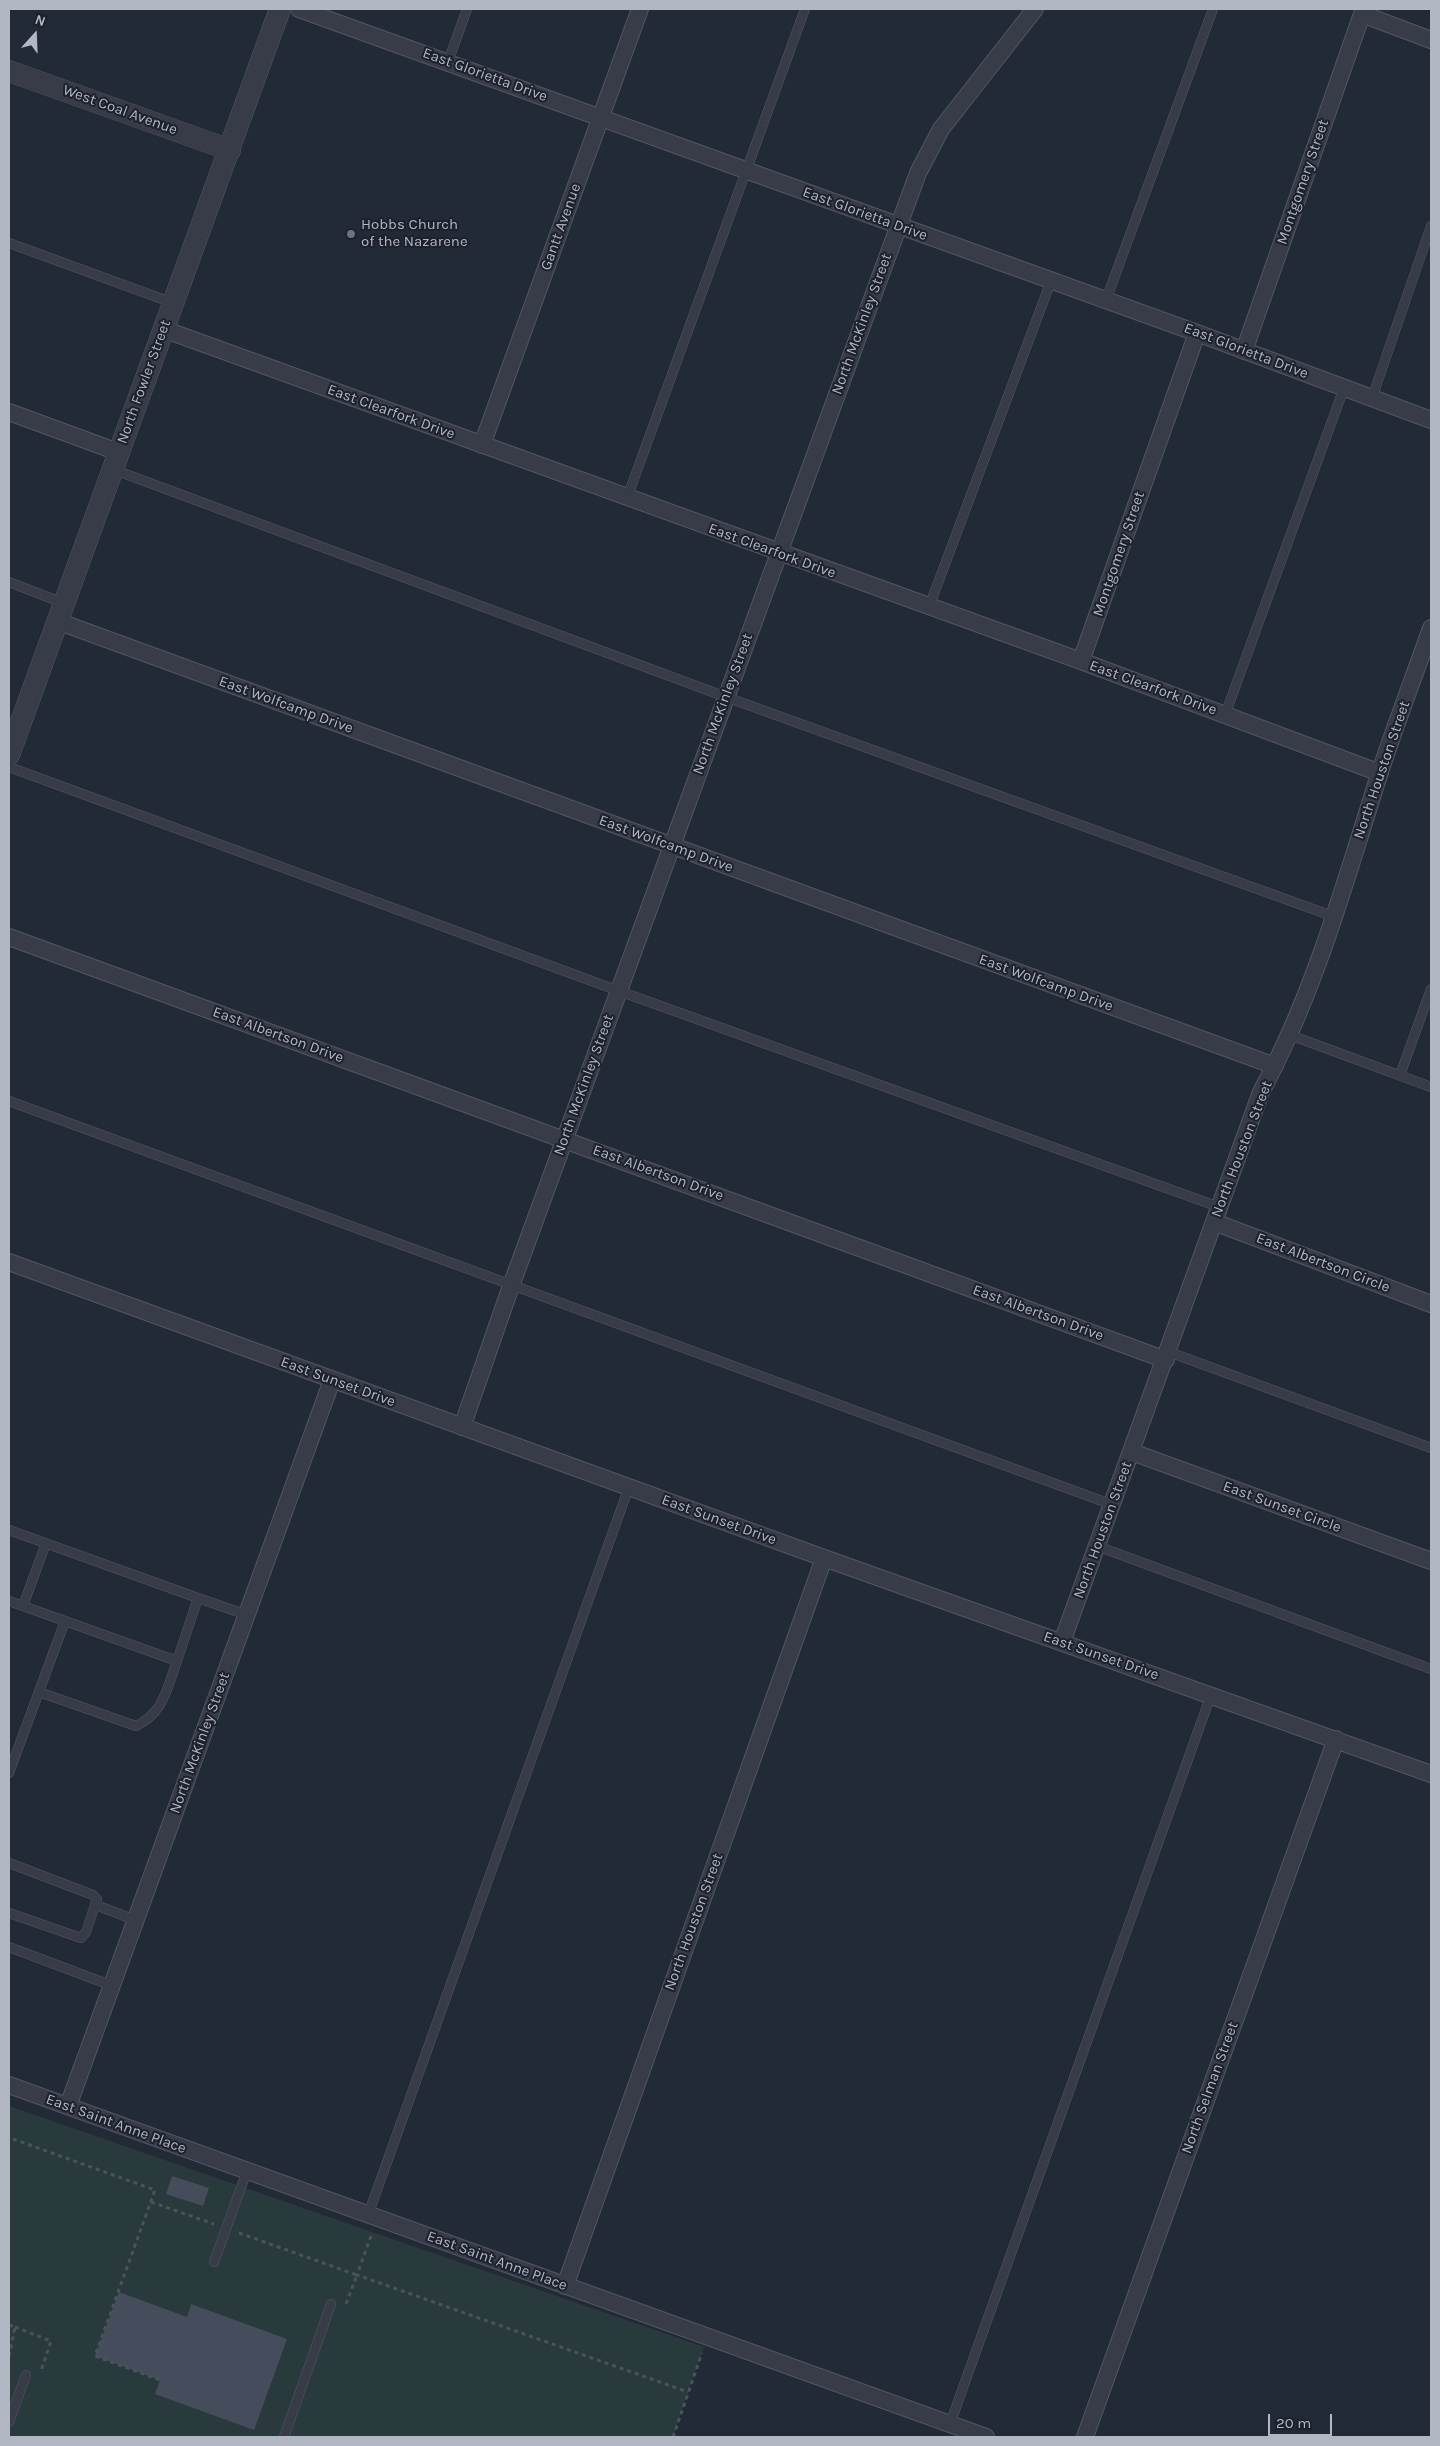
<!DOCTYPE html>
<html>
<head>
<meta charset="utf-8">
<style>
	body { margin:0 }
	#map { position:relative; width:1440px; height:2446px; overflow:hidden; background:#232a37; font-family:Karla,sans-serif }
	canvas { display:block }
	.frame { position:absolute; inset:0; border:10px solid #b2b7c4; pointer-events:none }
	.north { position:absolute; left:10px; top:10px; width:50px; height:50px; -webkit-text-stroke:4px #1c212d; paint-order:stroke; rotate:20deg; font-size:14px; font-weight:700; line-height:20px; text-align:center; color:#b2b7c4 }
	.north::after { content:''; display:block; margin:auto; width:18px; height:22px; background:#b2b7c4; clip-path:polygon(50% 0,100% 100%,50% 72%,0 100%) }
	.scale { position:absolute; left:1268px; top:2414px; width:64px; height:22px; box-sizing:border-box; border:2px solid #b2b7c4; border-top:0; padding-left:6px; font-size:15px; line-height:18px; white-space:nowrap; color:#b2b7c4; -webkit-text-stroke:4px #1c212d; paint-order:stroke }
</style>
</head>
<body>
<div id="map">
<canvas width="1440" height="2446"></canvas>
<div class="frame"></div>
<div class="north">N</div>
<div class="scale">20 m</div>
</div>
<script>
const ctx = document.querySelector('canvas').getContext('2d');
ctx.lineJoin = 'round';
function fillPath(path, color) {
  ctx.fillStyle = color;
  ctx.fill(path, 'evenodd');
}
function stroke(path, color, width, dash) {
  ctx.strokeStyle = color;
  ctx.lineWidth = width;
  ctx.lineCap = dash ? 'butt' : 'round';
  ctx.setLineDash(dash || []);
  ctx.stroke(path);
}
function drawText(font, color, halo, rows, align = 'center') {
  ctx.font = font + ' Karla,sans-serif';
  ctx.lineWidth = 4;
  ctx.setLineDash([]);
  ctx.textBaseline = 'middle';
  ctx.strokeStyle = halo;
  ctx.fillStyle = color;
  for (const [text, x, y, turn = 0] of rows) {
    ctx.save();
    ctx.translate(x, y);
    ctx.rotate((+turn || 0) * Math.PI / 180);
    ctx.textAlign = isNaN(turn) ? turn : align;
    if (halo) ctx.strokeText(text, 0, 0);
    ctx.fillText(text, 0, 0);
    ctx.restore();
  }
}
fillPath(new Path2D(`
	M9,2106L704,2347L673,2437H9Z`), '#293a3c');
fillPath(new Path2D(`
	M172,2176L209,2188L203,2206L166,2194Z
	M119,2292L187,2317L191,2304L287,2339L254,2430L155,2394L160,2380L95,2356Z`), '#454d5c');
const service = new Path2D(`
	M448,62L467,9
	M9,243L173,303
	M1106,300L1213,9
	M1372,398L1431,226
	M112,469L726,697L1335,917
	M627,498L805,9
	M9,582L63,603
	M929,607L1051,281
	M1225,715L1344,388
	M9,767L619,991L1219,1207
	M1290,1035L1431,1087
	M1400,1075L1431,989
	M9,1101L1113,1505
	M1169,1352L1431,1448
	M9,1530L198,1598L177,1661L9,1601
	M1097,1546L1431,1669
	M198,1598L247,1615
	M23,1606L46,1543
	M39,1692L136,1726C164,1713 167,1688 177,1661
	M9,1773L65,1621
	M9,1863L93,1895L97,1899L86,1932L81,1938L9,1913
	M96,1905L135,1920
	M9,1947L110,1985
	M368,2215L629,1487
	M214,2262L247,2171
	M9,2422L26,2375
	M950,2424L1211,1695
	M284,2437L331,2304`);
const minor = new Path2D(`
	M299,9L1197,333L1431,420
	M163,329L1081,661L1380,773
	M1244,351L1362,14L1431,40
	M9,412L118,452
	M482,445L640,9
	M57,621L1275,1066
	M1081,661L1197,333
	M9,937L1166,1360
	M1214,1222L1431,1304
	M9,1262L824,1558L1431,1774
	M462,1427L511,1286L918,173L941,129L1035,9
	M1132,1452L1431,1561
	M1062,1642L1261,1092C1315,992 1345,882 1379,775C1395,726 1414,677 1431,628
	M9,2085L986,2437
	M68,2106L332,1380
	M565,2286L824,1558
	M1085,2437L1336,1739`);
const tertiary = new Path2D(`
	M9,71L230,150
	M9,755L280,9`);
stroke(service, '#525763', 10);
stroke(minor, '#525763', 18);
stroke(tertiary, '#525763', 22);
stroke(new Path2D(`
	M13,2139L155,2190L95,2356L160,2380
	M151,2202L214,2224
	M239,2233L357,2275L346,2304
	M371,2236L357,2275L688,2392
	M9,2325L15,2327L9,2357
	M15,2327L51,2341L41,2371
	M673,2437L702,2353`), '#47555a', 3, [4, 4]);
stroke(service, '#373c48', 9);
stroke(minor, '#373c48', 16);
stroke(tertiary, '#373c48', 21);
for (const [x, y, r, color] of [
	[351,234,5,"#6b7280"]
]) {
  const dot = new Path2D();
  dot.arc(x, y, r, 0, 2 * Math.PI);
  ctx.fillStyle = color;
  ctx.fill(dot);
  stroke(dot, '#1c212d', 2);
}
drawText('15px', '#b2b7c4', '#1c212d', [
	["East Glorietta Drive",485,75,20],
	["West Coal Avenue",120,110,20],
	["Montgomery Street",1303,182,-71],
	["East Glorietta Drive",865,214,20],
	["Gantt Avenue",561,227,-70],
	["North McKinley Street",862,324,-70],
	["East Glorietta Drive",1246,351,21],
	["North Fowler Street",144,382,-70],
	["East Clearfork Drive",391,412,20],
	["East Clearfork Drive",772,551,20],
	["Montgomery Street",1119,554,-71],
	["East Clearfork Drive",1153,688,20],
	["North McKinley Street",723,704,-70],
	["East Wolfcamp Drive",286,705,20],
	["North Houston Street",1382,770,-71],
	["East Wolfcamp Drive",666,844,20],
	["East Wolfcamp Drive",1046,983,20],
	["East Albertson Drive",278,1035,20],
	["North McKinley Street",584,1085,-70],
	["North Houston Street",1242,1149,-69],
	["East Albertson Drive",658,1173,20],
	["East Albertson Circle",1323,1263,21],
	["East Albertson Drive",1038,1313,20],
	["East Sunset Drive",338,1382,20],
	["East Sunset Circle",1282,1507,20],
	["East Sunset Drive",719,1520,20],
	["North Houston Street",1103,1530,-70],
	["East Sunset Drive",1101,1656,19],
	["North McKinley Street",200,1743,-70],
	["North Houston Street",694,1922,-70],
	["North Selman Street",1210,2088,-70],
	["East Saint Anne Place",116,2124,20],
	["East Saint Anne Place",497,2261,20]
]);
drawText('15px', '#b2b7c4', '#1c212d', [
	["Hobbs Church",361,225],
	["of the Nazarene",361,242]
], 'left');
</script>
</body>
</html>
